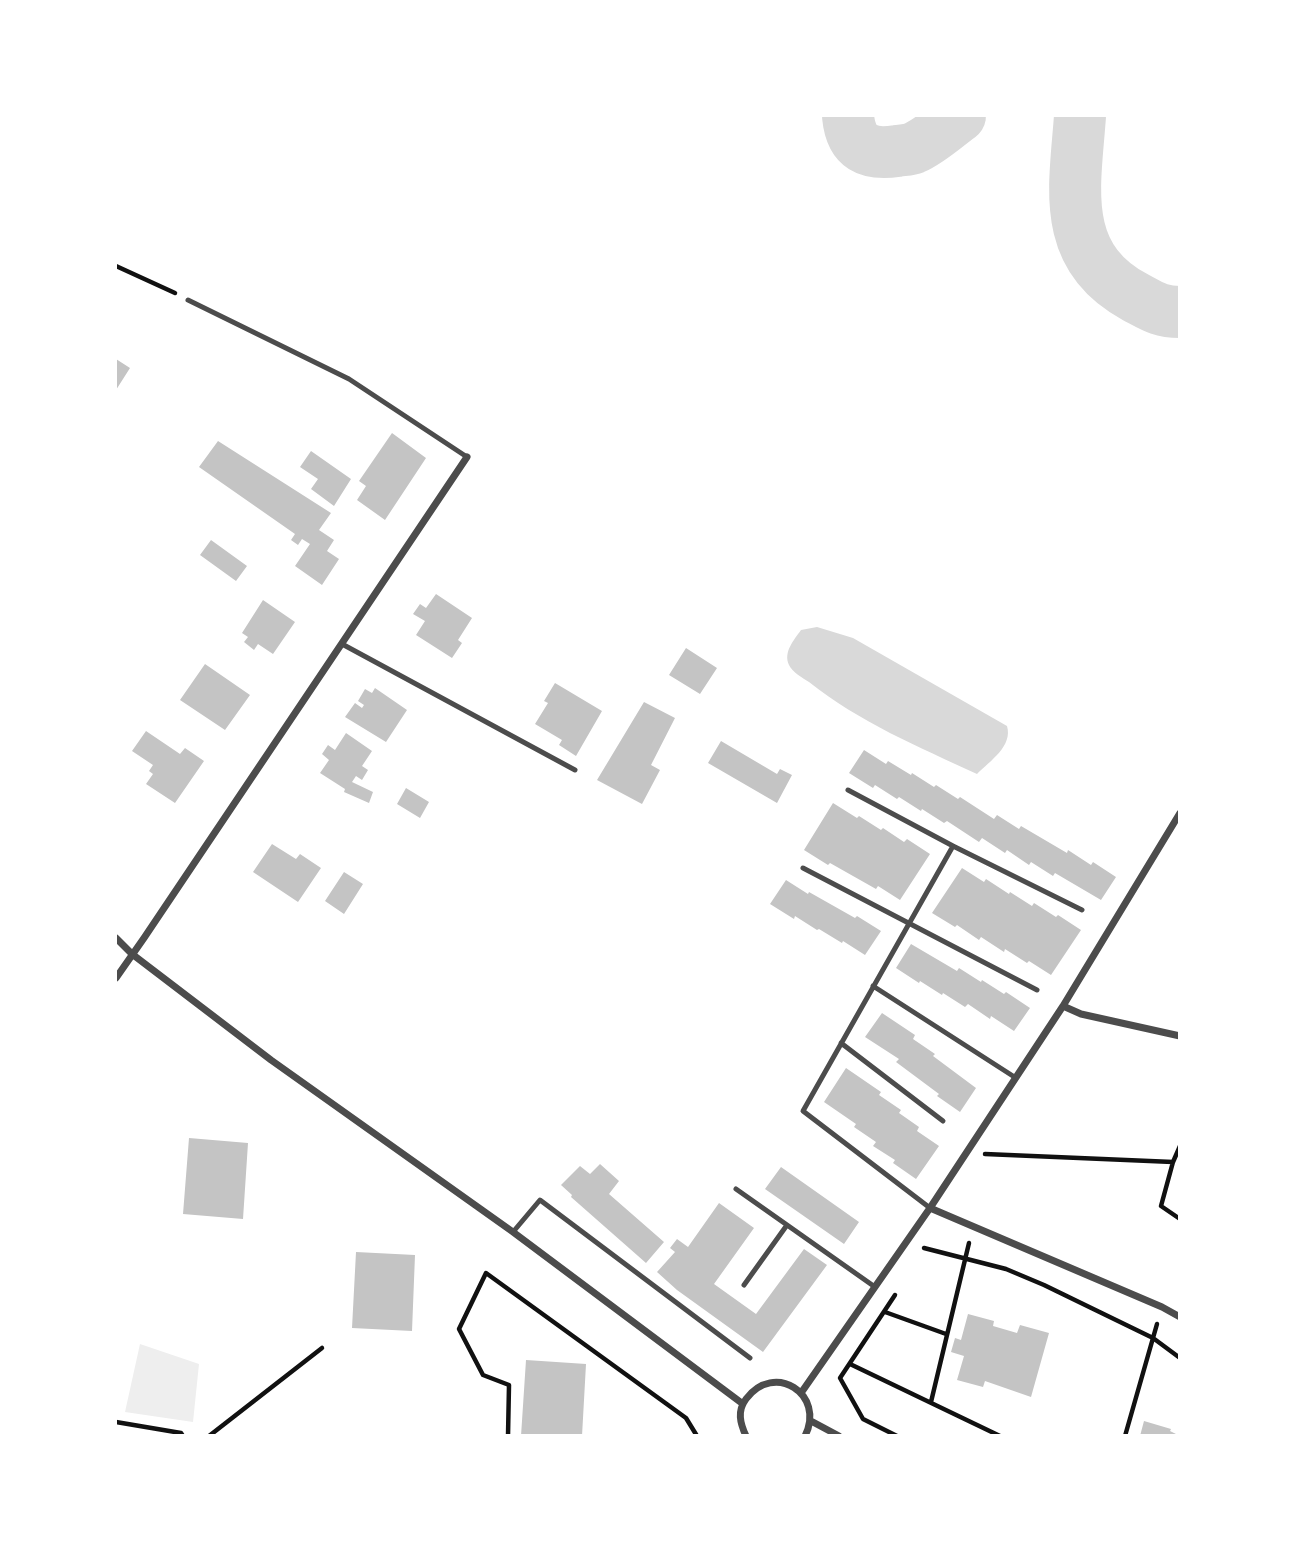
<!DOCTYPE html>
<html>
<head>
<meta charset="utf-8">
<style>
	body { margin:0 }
	#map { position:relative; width:1295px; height:1551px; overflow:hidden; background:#fff; font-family:"Varela Round",sans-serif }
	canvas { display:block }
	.frame { position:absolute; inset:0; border:117px solid #fff; pointer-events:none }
</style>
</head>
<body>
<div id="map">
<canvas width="1295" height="1551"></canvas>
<div class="frame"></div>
</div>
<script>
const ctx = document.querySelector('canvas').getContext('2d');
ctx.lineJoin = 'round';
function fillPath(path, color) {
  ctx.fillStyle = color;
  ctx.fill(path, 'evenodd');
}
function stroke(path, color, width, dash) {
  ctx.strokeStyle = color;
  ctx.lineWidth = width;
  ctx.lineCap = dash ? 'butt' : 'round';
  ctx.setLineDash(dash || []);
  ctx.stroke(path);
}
fillPath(new Path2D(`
	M140,1344L199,1364L193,1422L125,1412Z`), '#eee');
fillPath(new Path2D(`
	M817,627L853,638L1007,726C1013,746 990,761 977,774C919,747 859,722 809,682C803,678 792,672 789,665C783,652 794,640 801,630Z`), '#d9d9d9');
stroke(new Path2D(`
	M848,116C851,148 868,155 897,151C903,150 909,150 914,148C930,141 946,126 960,116
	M1080,116C1075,187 1059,256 1135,297C1152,306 1160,312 1180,312`), '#d9d9d9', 52);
fillPath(new Path2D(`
	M116,359L130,368L116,390Z
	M392,433L426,458L385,520L357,500L366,486L359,481Z
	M218,441L331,513L319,530L334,540L327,551L339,559L322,585L295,566L310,544L302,539L298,545L291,540L295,534L199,467Z
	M311,451L351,479L334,506L311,489L318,479L300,467Z
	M211,540L247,566L236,581L200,555Z
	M436,594L472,618L458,640L462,643L452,658L416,635L425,621L413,614L420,604L426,608Z
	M263,600L295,622L273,654L258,644L254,650L244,642L248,637L242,633Z
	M686,648L717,668L700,694L669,675Z
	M205,664L250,695L225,730L180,700Z
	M555,683L602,711L576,756L559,745L562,740L535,724L548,703L544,701Z
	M375,688L407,710L386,742L345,717L355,703L362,708L364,705L358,701L365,689L372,693Z
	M644,702L675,718L651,765L660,770L642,804L597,780Z
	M146,731L180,754L185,748L204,761L175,803L146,784L153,774L149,771L153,765L132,751Z
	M346,733L372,751L362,766L368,770L362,780L356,776L352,782L373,792L369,803L344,792L345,789L320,773L329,760L322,754L328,745L335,750Z
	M721,741L777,774L780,769L792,775L777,803L708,763Z
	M864,750L886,764L888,761L911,775L912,773L934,787L936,785L958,799L960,797L994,819L997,815L1019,829L1021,826L1067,853L1068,850L1091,865L1093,862L1116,877L1101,900L1055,873L1053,876L1031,862L1029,865L1007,850L1005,853L982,838L979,842L947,821L944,823L922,809L921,811L899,797L897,799L875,785L873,788L849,773Z
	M406,788L429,802L420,818L397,804Z
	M833,803L857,818L859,816L881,830L883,828L904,842L907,839L930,854L900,900L878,886L876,889L830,863L828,865L804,850Z
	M272,844L296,859L300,854L321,868L298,902L253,872Z
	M962,868L984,882L986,879L1009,894L1010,892L1032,906L1034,903L1056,917L1058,915L1081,930L1051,975L1029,961L1027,963L1005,949L1004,952L981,937L979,940L957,925L955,927L932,913Z
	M344,872L363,884L344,914L325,901Z
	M786,880L808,894L809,892L855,918L857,916L881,931L865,955L843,941L842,943L819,929L817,930L795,916L794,919L770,904Z
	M911,944L957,971L959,968L981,982L982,980L1004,994L1006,992L1030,1008L1014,1031L991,1016L990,1019L968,1004L965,1007L943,993L942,995L920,981L919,983L896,968Z
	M882,1013L915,1035L913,1039L935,1054L933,1056L976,1088L960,1112L937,1096L939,1094L896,1062L899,1059L865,1037Z
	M846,1068L881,1092L879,1095L901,1110L899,1113L919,1127L917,1131L939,1146L916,1179L893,1163L895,1160L873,1146L876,1142L854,1127L856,1124L824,1102Z
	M189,1138L248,1143L243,1219L183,1214Z
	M600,1164L619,1181L609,1194L664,1242L646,1263L571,1197L572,1195L561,1185L580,1166L590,1174Z
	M781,1167L859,1222L844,1244L765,1189Z
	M719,1203L754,1228L714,1284L756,1314L804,1249L827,1265L763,1352L677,1290L657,1272L675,1252L670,1248L677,1239L688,1247Z
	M356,1252L415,1255L412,1331L352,1328Z
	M968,1314L994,1321L993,1326L1017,1333L1020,1325L1049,1333L1031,1397L985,1381L983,1387L957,1380L964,1356L951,1352L955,1338L961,1340Z
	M526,1360L586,1364L582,1436H521Z
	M1144,1421L1171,1429L1170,1431L1180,1436H1140Z`), '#c4c4c4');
stroke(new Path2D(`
	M116,266L175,293
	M985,1154L1173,1162L1180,1146
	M1173,1162L1161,1206L1180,1219
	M924,1248L1006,1269L1044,1285L1153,1338L1180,1358
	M895,1295L840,1378L863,1419L897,1436
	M885,1312L946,1334
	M850,1364L1000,1436
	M931,1402L969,1243
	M116,1422L181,1433L183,1436
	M209,1436L322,1348
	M508,1436L509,1385L483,1375L459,1329L486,1273L686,1418L697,1436
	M1125,1436L1157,1324`), '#111', 4.5);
stroke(new Path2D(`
	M188,300L349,379L467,457
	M342,644L575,770
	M848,790L953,846L803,1111L930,1208
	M953,846L1082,910
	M803,868L1037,990
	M873,986L1016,1078
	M841,1043L943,1121
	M736,1189L875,1287
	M513,1232L540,1200L750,1358
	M744,1285L787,1225`), '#4c4c4c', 5);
stroke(new Path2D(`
	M116,938L132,954L271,1060L513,1232L743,1404
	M116,978L144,938L467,457
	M1063,1006L1081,1014L1180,1036
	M930,1208L1162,1307L1180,1317
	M801,1393L930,1208L1063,1006L1180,813
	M811,1421L839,1436
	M746,1436C740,1423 737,1411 746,1399C774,1361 826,1394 805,1436`), '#4c4c4c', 7);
</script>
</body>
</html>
